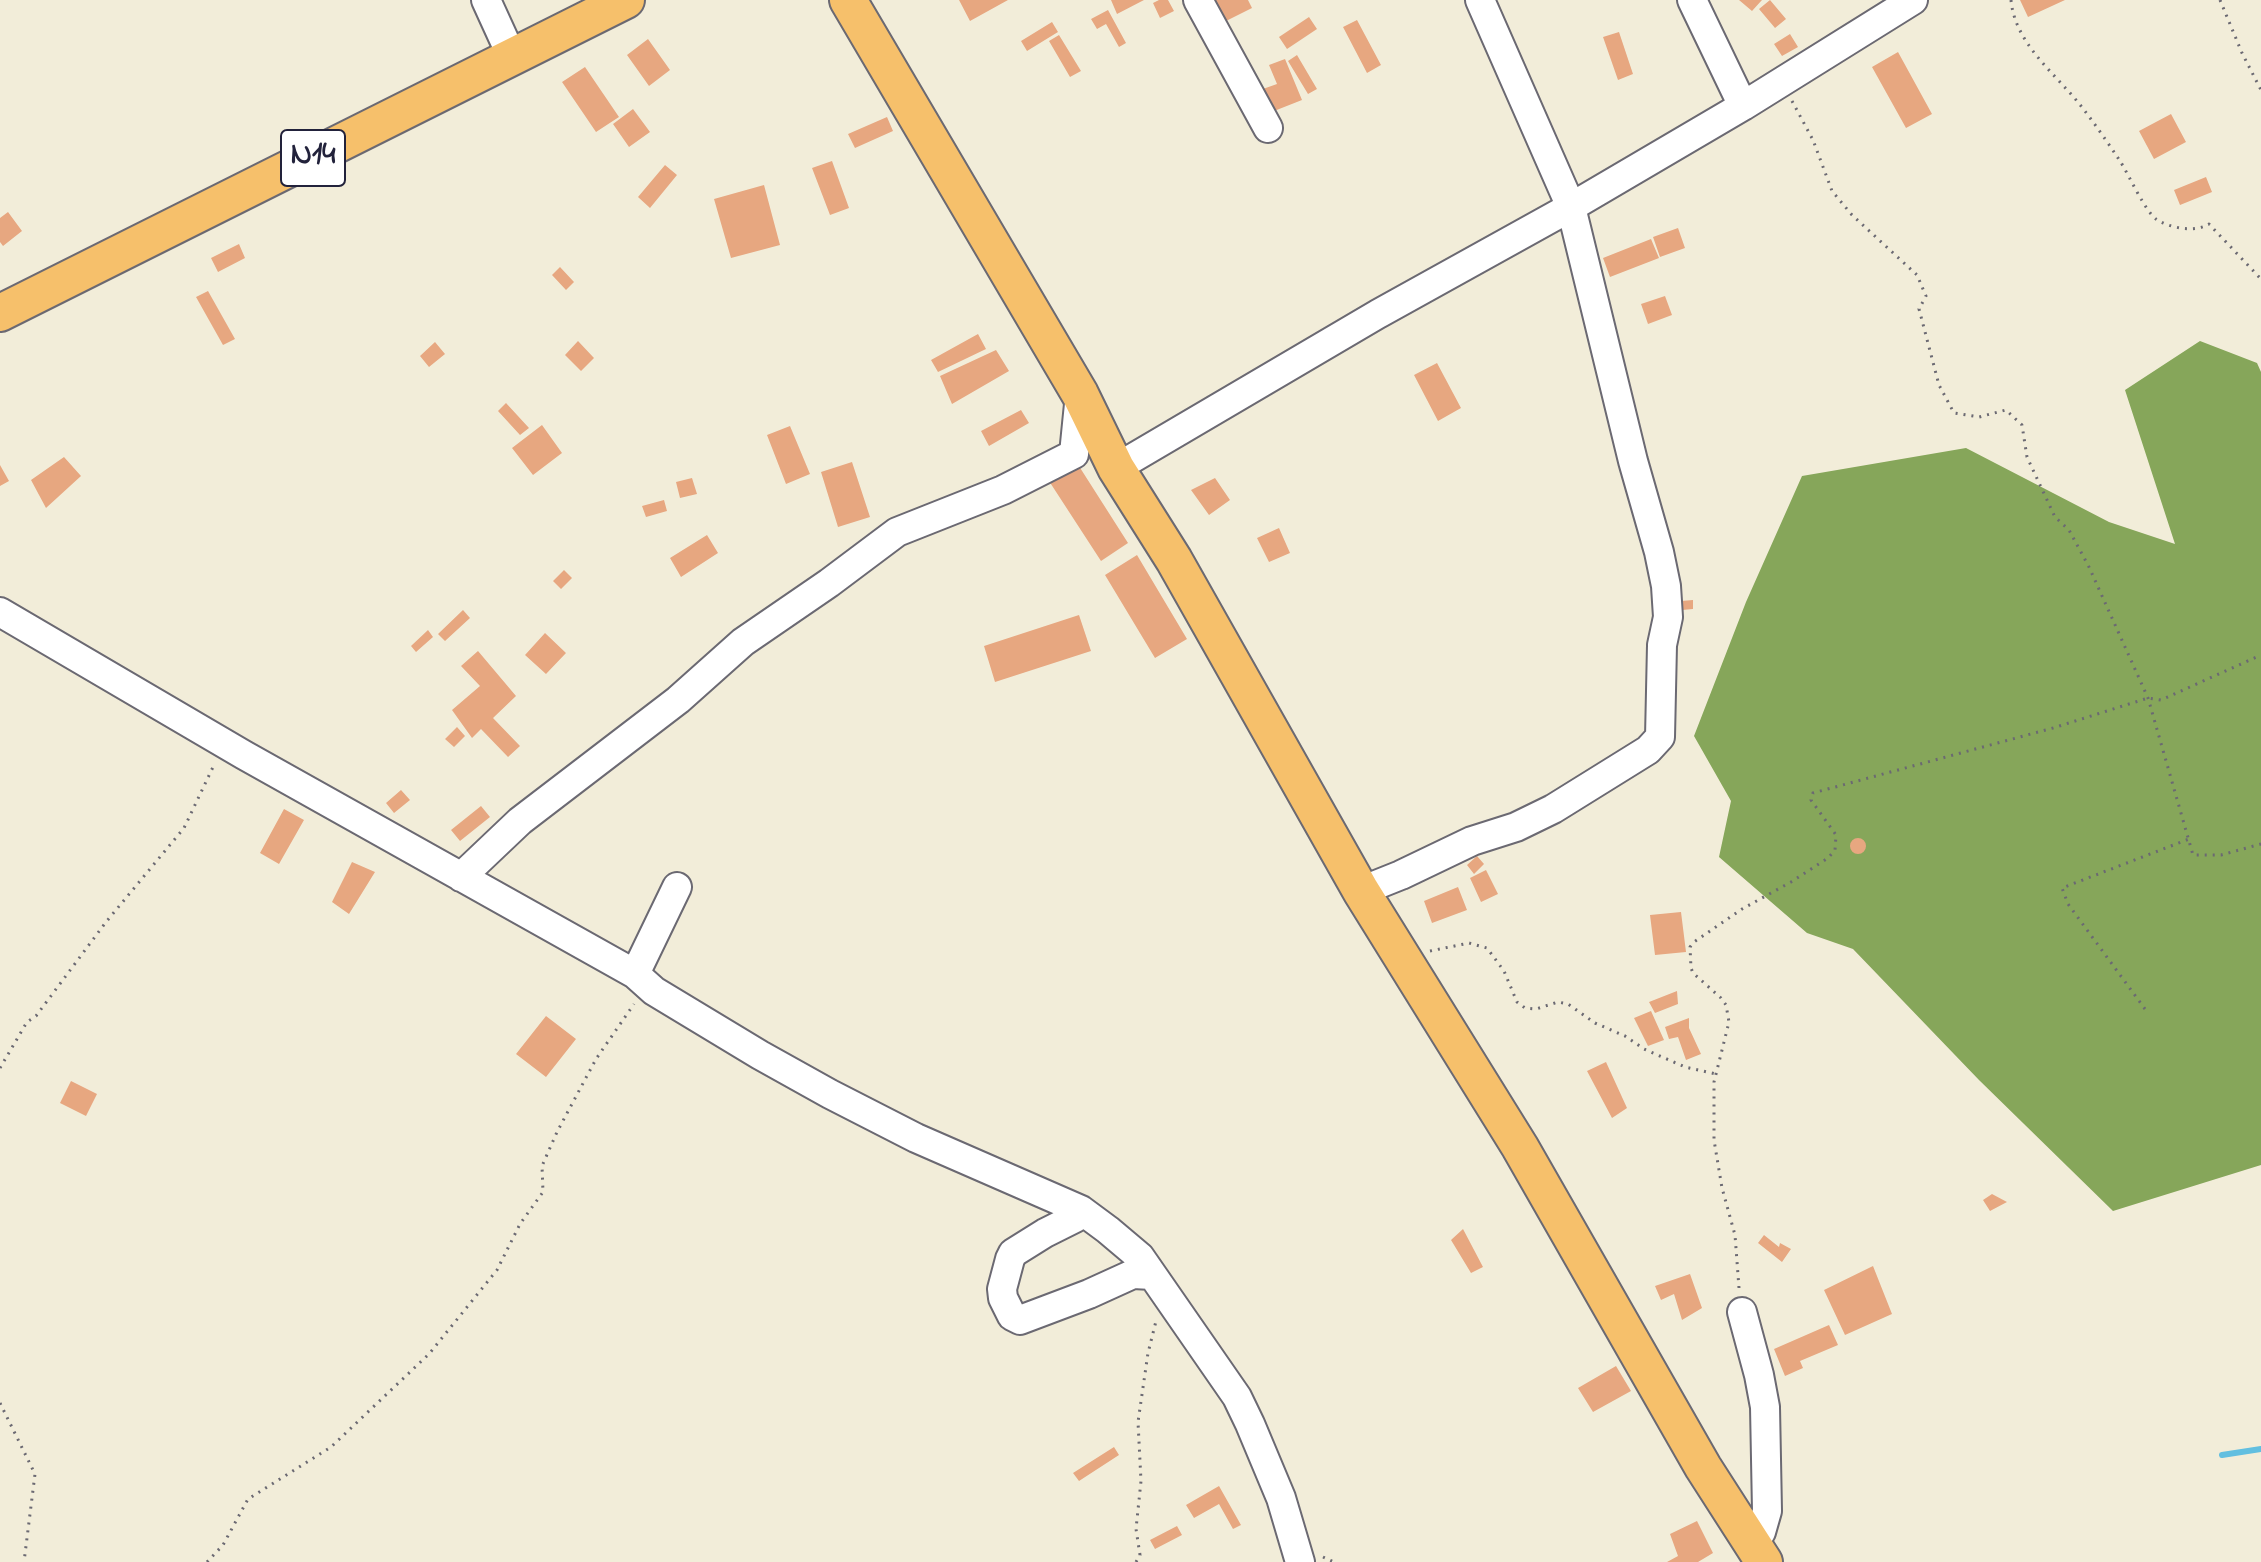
<!DOCTYPE html>
<html>
<head>
<meta charset="utf-8">
<style>
	body { margin:0 }
	canvas { display:block; background:#f2edd9 }
</style>
</head>
<body>
<canvas width="2261" height="1562"></canvas>
<script>
const ctx = document.querySelector('canvas').getContext('2d');
ctx.lineJoin = 'round';
function fillPath(path, color) {
  ctx.fillStyle = color;
  ctx.fill(path, 'evenodd');
}
function stroke(path, color, width, dash) {
  ctx.strokeStyle = color;
  ctx.lineWidth = width;
  ctx.lineCap = dash ? 'butt' : 'round';
  ctx.setLineDash(dash || []);
  ctx.stroke(path);
}
function drawText(font, color, halo, rows, align = 'center') {
  ctx.font = font + ' "Indie Flower",sans-serif';
  ctx.lineWidth = 7;
  ctx.setLineDash([]);
  ctx.textBaseline = 'middle';
  ctx.strokeStyle = halo;
  ctx.fillStyle = color;
  for (const [text, x, y, turn = 0] of rows) {
    ctx.save();
    ctx.translate(x, y);
    ctx.rotate((+turn || 0) * Math.PI / 180);
    ctx.textAlign = isNaN(turn) ? turn : align;
    if (halo) ctx.strokeText(text, 0, 0);
    ctx.fillText(text, 0, 0);
    ctx.restore();
  }
}
fillPath(new Path2D(`
	M2200,341L2257,363L2261,372V1165L2113,1211L1979,1080L1853,949L1807,933L1719,857L1731,801L1694,736L1746,602L1802,476L1966,448L2109,522L2175,544L2125,390Z`), '#86a65a');
stroke(new Path2D(`
	M2222,1455L2261,1449`), '#62bfe0', 6);
fillPath(new Path2D(`
	M959,0H1008L970,21Z
	M1111,0H1144L1117,14Z
	M1159,0H1168L1174,11L1160,18L1153,3Z
	M1216,0H1248L1252,8L1218,25L1208,4Z
	M1739,0H1762L1752,11Z
	M1770,0L1786,19L1775,28L1759,9Z
	M2020,0H2065L2028,17Z
	M1108,10L1126,43L1119,47L1106,24L1097,29L1091,19Z
	M1309,17L1317,29L1287,49L1279,37Z
	M1357,20L1381,65L1367,73L1343,27Z
	M1052,22L1058,32L1027,51L1021,41Z
	M1619,32L1633,74L1618,80L1603,37Z
	M1790,34L1798,47L1782,56L1774,44Z
	M1059,35L1081,71L1070,77L1049,41Z
	M648,39L670,70L649,86L627,55Z
	M1898,52L1932,114L1906,128L1872,67Z
	M1297,55L1317,89L1308,94L1288,61Z
	M1285,59L1302,100L1269,113L1260,90L1277,84L1269,65Z
	M585,67L619,117L596,132L562,82Z
	M633,109L650,132L629,147L613,124Z
	M2171,114L2186,142L2154,159L2139,131Z
	M887,117L893,131L855,148L848,134Z
	M832,161L849,208L830,215L812,168Z
	M665,165L677,175L650,208L638,197Z
	M2206,177L2212,192L2180,205L2174,190Z
	M764,185L780,245L731,258L714,199Z
	M8,212L22,231L3,246L0,242V218Z
	M1678,228L1685,248L1660,257L1653,237Z
	M1651,239L1659,258L1610,277L1603,258Z
	M239,244L245,258L218,272L211,258Z
	M560,267L574,282L566,290L552,275Z
	M208,291L235,339L223,345L196,297Z
	M1665,296L1672,315L1648,324L1641,304Z
	M978,334L986,349L938,372L931,360Z
	M578,341L594,358L581,371L565,355Z
	M435,342L445,354L429,367L420,356Z
	M996,350L1009,371L952,404L940,376Z
	M1437,363L1461,408L1438,421L1414,375Z
	M506,403L529,428L520,435L498,411Z
	M1021,410L1029,423L989,446L981,431Z
	M542,425L562,453L533,475L512,448Z
	M790,426L810,474L786,484L767,435Z
	M64,457L81,476L46,508L31,480Z
	M852,462L870,517L838,527L821,472Z
	M1077,463L1128,543L1101,561L1049,481Z
	M0,465L9,481L0,486Z
	M692,478L697,494L680,498L676,482Z
	M1215,478L1230,500L1209,515L1191,490Z
	M664,500L667,511L646,517L642,506Z
	M1279,528L1290,553L1269,562L1257,538Z
	M707,535L718,553L681,577L670,558Z
	M1137,555L1187,639L1155,658L1105,575Z
	M564,570L572,578L561,589L553,581Z
	M1693,600V609L1682,610L1681,601Z
	M463,610L470,618L445,641L438,634Z
	M1079,615L1091,651L995,682L984,646Z
	M428,630L433,637L416,652L411,646Z
	M545,633L566,653L546,674L525,655Z
	M478,651L516,696L493,718L520,746L508,757L481,729L472,738L452,710L480,686L461,666Z
	M457,727L465,736L454,747L445,739Z
	M401,790L410,800L394,813L386,803Z
	M481,806L490,817L460,841L451,830Z
	M284,809L304,820L279,864L260,853Z
	M1850 846a8 8 0 1 1 16 0a8 8 0 1 1-16 0Z
	M1477,856L1484,864L1474,874L1467,865Z
	M352,862L375,872L349,914L332,902Z
	M1486,870L1498,894L1481,902L1470,878Z
	M1458,887L1467,910L1432,923L1424,901Z
	M1681,912L1686,952L1655,955L1650,915Z
	M1677,991L1678,1004L1655,1013L1649,1002Z
	M1651,1011L1664,1040L1648,1046L1634,1018Z
	M546,1016L576,1039L546,1077L516,1054Z
	M1689,1018V1028L1701,1054L1686,1060L1678,1037L1669,1039L1665,1027Z
	M1606,1062L1627,1108L1612,1118L1587,1071Z
	M71,1081L97,1094L86,1116L60,1103Z
	M1992,1194L2007,1202L1990,1211L1983,1200Z
	M1463,1229L1483,1267L1471,1273L1451,1240Z
	M1764,1235L1779,1247L1780,1243L1791,1249L1782,1262L1758,1243Z
	M1873,1266L1892,1314L1845,1335L1824,1290Z
	M1690,1274L1702,1308L1682,1320L1674,1294L1661,1300L1655,1286Z
	M1829,1325L1838,1345L1800,1361L1803,1368L1785,1376L1774,1349Z
	M1616,1366L1631,1391L1593,1412L1578,1388Z
	M1114,1447L1119,1455L1079,1481L1073,1473Z
	M1219,1486L1241,1525L1233,1529L1219,1504L1194,1518L1186,1505Z
	M1697,1521L1713,1553L1698,1562H1667L1678,1556L1670,1534Z
	M1177,1526L1182,1535L1155,1549L1150,1540Z`), '#e7a780');
const minor = new Path2D(`
	M486,0L512,57
	M1198,0L1268,128
	M1692,0L1743,106
	M1116,468L1378,314L1571,207L1743,106L1913,0
	M0,612L244,755L635,974L654,991L760,1055L830,1094L916,1138L1081,1210L1108,1230L1140,1257L1237,1397L1250,1424L1281,1498L1300,1562
	M461,877L520,821L678,700L743,642L829,583L897,532L1003,490L1074,454L1080,394
	M1361,891L1401,875L1472,841L1516,827L1553,809L1648,750L1660,737L1662,645L1668,617L1666,586L1659,552L1633,461L1571,207L1480,0
	M635,974L677,887
	M1081,1210L1075,1218L1045,1233L1013,1253L1010,1259L1002,1289L1003,1298L1012,1316L1020,1320L1089,1294L1133,1274L1152,1275
	M1742,1312L1759,1375L1765,1407L1767,1511L1761,1532L1752,1544`);
const major = new Path2D(`
	M848,0L1080,394L1116,468L1174,560L1361,891L1520,1147L1703,1467L1764,1562
	M0,313L626,0`);
stroke(minor, '#6b6972', 32);
stroke(major, '#6b6972', 40);
stroke(new Path2D(`
	M2011,0C2015,44 2055,73 2081,106C2095,124 2108,143 2120,161C2129,175 2145,211 2156,219C2169,228 2195,233 2209,224L2261,279
	M2220,0L2242,53L2261,90
	M1792,101L1813,140L1832,191L1852,215L1917,275L1926,296L1919,309L1939,385L1954,413L1979,417L2006,410L2022,425L2027,457L2055,517L2069,530L2089,567L2148,698L2193,855H2221L2261,844
	M1430,951L1469,943L1487,948L1504,971L1517,1002L1525,1008L1536,1009L1558,1002L1568,1004L1595,1023L1625,1036L1644,1049L1685,1067L1716,1074
	M2145,1009L2068,904L2062,888L2189,839
	M0,1068L27,1022L36,1016L106,922L184,828L214,765
	M1739,1288L1735,1235L1722,1188L1714,1140V1082L1729,1022L1726,1005L1721,998L1693,973L1691,968L1690,947L1694,942L1742,909L1791,882L1828,858L1835,850L1836,835L1811,800L1813,793L2053,728L2148,698L2161,700L2261,655
	M0,1403L35,1474L24,1562
	M1323,1557L1334,1562
	M207,1562L223,1545L248,1499L331,1447L429,1354L497,1270L520,1224L543,1192L542,1166L557,1132L596,1059L634,1004
	M1136,1562L1140,1555L1136,1529L1141,1481L1138,1422L1148,1353L1156,1321`), '#6b6972', 3, [2, 6]);
stroke(minor, '#fff', 28);
stroke(major, '#f6c06b', 36);
for (const [x, y, w] of [
	[313,158,64]
]) {
  const box = new Path2D();
  box.roundRect(x - w / 2, y - 28, w, 56, 6);
  ctx.fillStyle = '#fff';
  ctx.fill(box);
  stroke(box, '#22223b', 2);
}
drawText('bold 32px', '#22223b', null, [
	["N14",313,158]
]);
</script>
</body>
</html>
